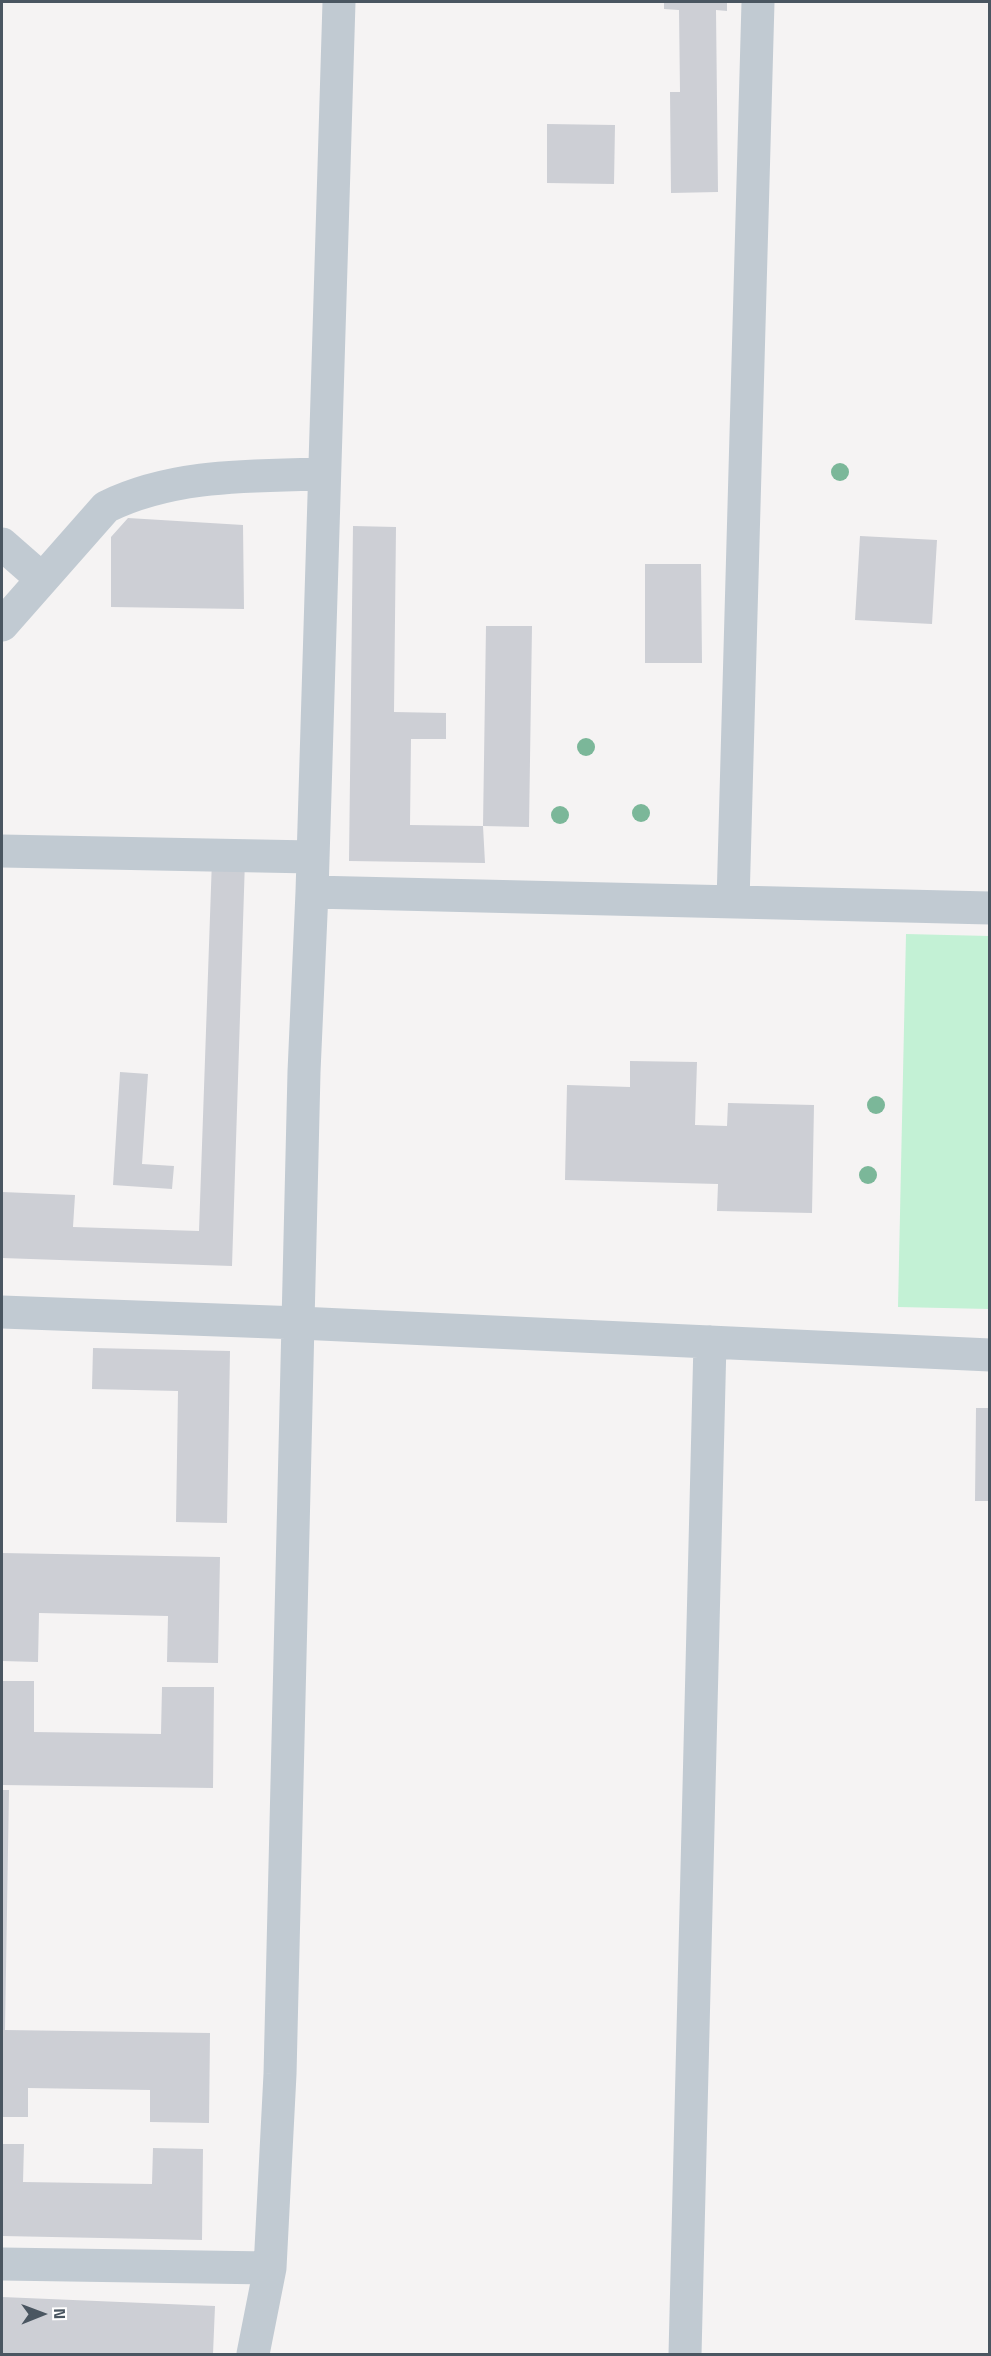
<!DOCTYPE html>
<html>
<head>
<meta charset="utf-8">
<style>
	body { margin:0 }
	#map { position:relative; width:991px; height:2356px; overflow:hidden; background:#f5f3f3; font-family:"Titillium Web",sans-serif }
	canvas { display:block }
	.frame { position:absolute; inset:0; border:3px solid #4a5661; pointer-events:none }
	.north { position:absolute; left:12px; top:2284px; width:60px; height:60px; -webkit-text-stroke:4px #fff; paint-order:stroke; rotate:89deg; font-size:16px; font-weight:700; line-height:24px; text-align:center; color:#4a5661 }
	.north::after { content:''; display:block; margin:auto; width:21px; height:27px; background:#4a5661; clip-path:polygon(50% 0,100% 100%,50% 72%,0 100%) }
</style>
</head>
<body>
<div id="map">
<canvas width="991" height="2356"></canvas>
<div class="frame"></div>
<div class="north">N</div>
</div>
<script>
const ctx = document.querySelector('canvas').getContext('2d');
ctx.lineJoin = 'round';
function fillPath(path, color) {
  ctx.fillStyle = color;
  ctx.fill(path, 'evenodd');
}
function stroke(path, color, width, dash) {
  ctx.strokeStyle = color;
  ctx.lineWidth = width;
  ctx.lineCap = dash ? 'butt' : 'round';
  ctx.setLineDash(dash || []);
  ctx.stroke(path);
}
fillPath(new Path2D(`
	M906,934L989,936V1309L898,1307Z`), '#c3f1d5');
fillPath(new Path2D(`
	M664,2H727V11L716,10L718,192L671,193L670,92H680L679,10L664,9Z
	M547,124L615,125L614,184L547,183Z
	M128,518L243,525L244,609L111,607V537Z
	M353,526L396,527L394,712L446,713V739H411L410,825L483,826L486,626H532L529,827L483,826L485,863L349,861Z
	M860,536L937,540L932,624L855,620Z
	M645,564H701L702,663H645Z
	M212,859L245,860L232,1266L2,1258V1192L75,1195L73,1227L199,1231Z
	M630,1061L697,1062L695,1125L727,1126L728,1103L814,1105L812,1213L717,1211L718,1184L565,1180L567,1085L630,1087Z
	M120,1072L148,1074L142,1164L174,1166L172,1189L113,1185Z
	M93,1348L230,1351L227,1523L176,1522L178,1391L92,1389Z
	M976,1408H990V1501H975Z
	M2,1553L220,1557L218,1663L167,1662L168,1616L39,1613L38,1662L2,1661Z
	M2,1681H34V1732L161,1734L162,1687H214L213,1788L2,1785Z
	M2,1790H9L5,2030L210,2033L209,2123L150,2122V2090L28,2088V2117H2Z
	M2,2144H24L23,2182L152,2184L153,2148L203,2149L202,2240L2,2236Z
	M2,2297L215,2306L213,2354H2Z`), '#cdcfd5');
stroke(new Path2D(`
	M2,544L42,579
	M2,625L106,507C173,474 250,476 324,474
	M2,851L312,857
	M312,892L990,908
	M733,902L758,2
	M2,1312L299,1323L990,1355
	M2,2264L270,2268
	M253,2354L270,2268L280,2074L304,1072L312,892L339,2
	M685,2354L710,1342`), '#c1cad2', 33);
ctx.fillStyle = '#7bb799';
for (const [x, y] of [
	[840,472],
	[586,747],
	[641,813],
	[560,815],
	[876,1105],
	[868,1175]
]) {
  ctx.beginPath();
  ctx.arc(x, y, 9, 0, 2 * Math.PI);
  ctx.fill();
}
</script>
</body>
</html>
